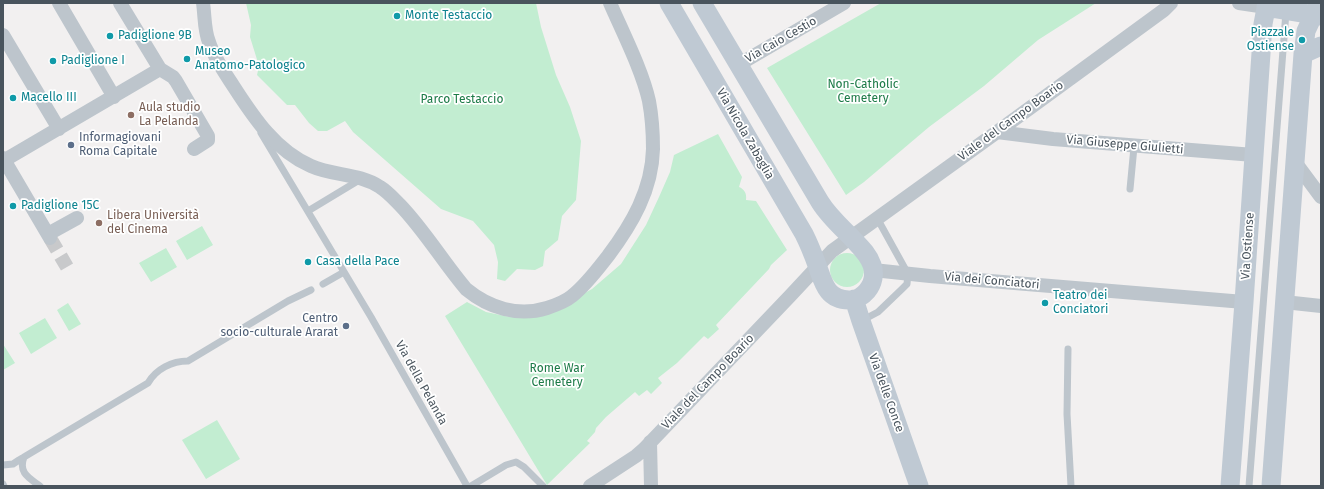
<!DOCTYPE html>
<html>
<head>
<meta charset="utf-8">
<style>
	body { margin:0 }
	#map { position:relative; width:1324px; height:489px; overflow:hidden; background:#f2f0f0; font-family:"Fira Sans",sans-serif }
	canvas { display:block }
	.frame { position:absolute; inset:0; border:4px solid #49545d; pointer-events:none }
</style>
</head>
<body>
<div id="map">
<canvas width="1324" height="489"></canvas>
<div class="frame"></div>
</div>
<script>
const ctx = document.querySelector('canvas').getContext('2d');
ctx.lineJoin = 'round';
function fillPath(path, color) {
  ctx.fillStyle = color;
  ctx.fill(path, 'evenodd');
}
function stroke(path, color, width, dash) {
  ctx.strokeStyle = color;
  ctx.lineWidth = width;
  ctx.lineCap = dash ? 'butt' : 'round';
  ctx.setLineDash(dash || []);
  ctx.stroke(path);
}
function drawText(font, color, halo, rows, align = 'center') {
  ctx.font = font + ' "Fira Sans",sans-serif';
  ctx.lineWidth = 3.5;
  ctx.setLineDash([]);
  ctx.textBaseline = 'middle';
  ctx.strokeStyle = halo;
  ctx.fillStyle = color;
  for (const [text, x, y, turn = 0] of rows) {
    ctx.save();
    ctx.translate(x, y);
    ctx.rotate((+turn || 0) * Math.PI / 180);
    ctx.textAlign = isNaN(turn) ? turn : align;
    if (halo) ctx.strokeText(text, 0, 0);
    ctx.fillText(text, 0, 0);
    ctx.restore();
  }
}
fillPath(new Path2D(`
	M246,3H536L541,27L556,75L570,107L581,141L576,200L562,216L558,240L545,251L543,266L535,270L517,269L505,281L497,279L498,262L494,245L473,221L441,209L353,132L345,121L327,131H318L309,123L295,105H287L257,75L259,66L250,37L251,25Z
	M881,3H1096L1038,40L984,86L929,127L864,182L846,195L767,68Z
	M718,134L742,177L739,187C744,189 747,193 746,200L756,201L787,250L771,265L769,269L716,325L719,329L708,339L704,336L677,363L658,378L662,383L651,394L647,390L639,396L635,392L606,417L596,428L595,432L587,441L590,443L547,485L445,316L467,302L486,312L510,317L566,303L592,289L621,264L646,225L659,197L670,172L674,155Z
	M202,226L213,245L187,260L176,241Z
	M166,248L177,267L151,282L139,263Z
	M830 270a17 17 0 1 1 34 0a17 17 0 1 1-34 0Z
	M68,303L81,324L69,331L57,310Z
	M45,318L57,338L31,354L19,333Z
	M3,344L15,363L3,370Z
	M217,420L240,459L206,479L182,440Z`), '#c2edd1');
stroke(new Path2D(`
	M50,238L67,267`), '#c8c9cb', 14, [14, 7]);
stroke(new Path2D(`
	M261,133L371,317L467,486
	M1130,189L1134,147
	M308,211L361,179
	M323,284L344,272
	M861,321L878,312L902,289L907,284L908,274L877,218
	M1068,349L1067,414L1071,486
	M24,457C18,473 29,478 40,486
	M3,465L13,464L19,460L148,383C156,369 172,361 188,361L288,301L311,290
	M3,484L4,486
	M471,486L506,465L516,462L524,467L543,486
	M1249,486L1286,12`), '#bdc5cc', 7);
stroke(new Path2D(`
	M59,3L114,97
	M120,3L160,69L173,77L176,81L208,136V140L194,149
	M203,3C205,16 204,30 209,42C214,58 225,73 234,87C254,118 276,151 311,166C333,176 359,173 380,187C388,192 394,199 400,205C425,231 443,262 466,289C489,308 518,317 547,308C556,305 565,302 572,296C586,285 597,270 608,256C632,224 652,190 653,149C653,133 652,117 649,101C642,70 623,33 610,3
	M1239,3L1266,7
	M3,35L59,129
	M738,65L844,3
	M997,132L1053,139L1254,155
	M3,158L50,238
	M3,161L160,69
	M1295,162L1321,197
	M48,234L77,218
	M873,270L930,276L1244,302
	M1284,302L1321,306
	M650,442L651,486
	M590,486L636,456L644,449L790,296L832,251L997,132L1164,10L1171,3`), '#bdc5cc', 14);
stroke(new Path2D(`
	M669,3L804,234C809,244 813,254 817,265C823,281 826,300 849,300C856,300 862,297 867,291C873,284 875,274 872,265C868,253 858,245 850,236C840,226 828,215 820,202L702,3
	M1266,7L1321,16
	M1303,54L1321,46
	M854,299L861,321L919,486
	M1230,486L1244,302L1263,24L1267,3
	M1271,486L1303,54L1306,31L1319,3`), '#bfc9d3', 19);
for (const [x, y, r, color] of [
	[397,16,4,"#0f9aa8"],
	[110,36,4,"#0f9aa8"],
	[1302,40,4,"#0f9aa8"],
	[187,59,4,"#0f9aa8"],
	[53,61,4,"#0f9aa8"],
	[13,98,4,"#0f9aa8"],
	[131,115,4,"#8d6e63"],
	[71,145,4,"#5c6f8a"],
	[13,206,4,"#0f9aa8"],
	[99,223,4,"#8d6e63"],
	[308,262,4,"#0f9aa8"],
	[1045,303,4,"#0f9aa8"],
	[346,326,4,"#5c6f8a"]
]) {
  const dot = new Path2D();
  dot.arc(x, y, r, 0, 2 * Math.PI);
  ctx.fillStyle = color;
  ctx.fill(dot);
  stroke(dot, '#fff', 1.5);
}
drawText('12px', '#0d838f', '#fff', [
	["Monte Testaccio",405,16],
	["Piazzale",1294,33,"right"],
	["Ostiense",1294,47,"right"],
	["Padiglione 9B",118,36],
	["Museo",195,52],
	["Anatomo-Patologico",195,66],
	["Padiglione I",61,61],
	["Macello III",21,98],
	["Padiglione 15C",21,206],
	["Casa della Pace",316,262],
	["Teatro dei",1053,296],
	["Conciatori",1053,310]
], 'left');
drawText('12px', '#49545d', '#fff', [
	["Via Caio Cestio",781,40,-30],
	["Viale del Campo Boario",1011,121,-36],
	["Via Nicola Zabaglia",745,134,60],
	["Via Giuseppe Giulietti",1125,145,5],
	["Via Ostiense",1248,246,-86],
	["Via dei Conciatori",992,281,5],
	["Viale del Campo Boario",708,382,-46],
	["Via della Pelanda",421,383,61],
	["Via delle Conce",886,393,70]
]);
drawText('12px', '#1d7b48', '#fff', [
	["Non-Catholic",863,85],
	["Cemetery",863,99],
	["Parco Testaccio",462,100],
	["Rome War",557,369],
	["Cemetery",557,383]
]);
drawText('12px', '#785e54', '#fff', [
	["Aula studio",139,108],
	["La Pelanda",139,122],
	["Libera Università",107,216],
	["del Cinema",107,230]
], 'left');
drawText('12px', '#4e5e75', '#fff', [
	["Informagiovani",79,138],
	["Roma Capitale",79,152],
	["Centro",338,319,"right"],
	["socio-culturale Ararat",338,333,"right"]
], 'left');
</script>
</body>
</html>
